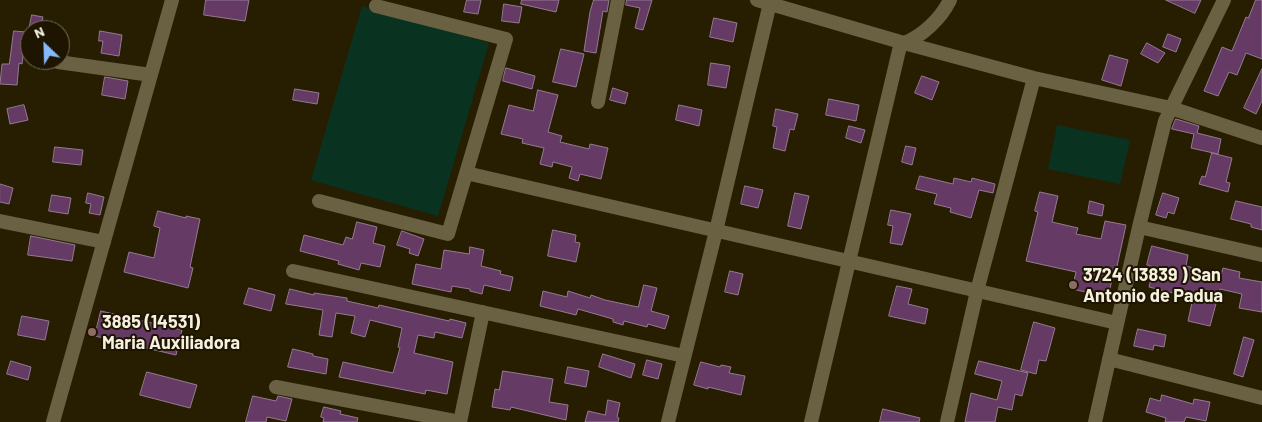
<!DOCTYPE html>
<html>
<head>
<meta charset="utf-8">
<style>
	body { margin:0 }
	#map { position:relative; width:1262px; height:422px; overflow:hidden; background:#271e02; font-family:Barlow,sans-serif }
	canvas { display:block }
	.north { position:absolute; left:20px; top:20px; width:50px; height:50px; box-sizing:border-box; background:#1e1500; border:1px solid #746d59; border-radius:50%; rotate:336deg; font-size:14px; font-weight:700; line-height:20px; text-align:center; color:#f5f0df }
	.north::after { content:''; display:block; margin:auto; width:18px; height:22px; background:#85bbfb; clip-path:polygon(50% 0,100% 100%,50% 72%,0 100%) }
</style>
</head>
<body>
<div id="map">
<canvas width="1262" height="422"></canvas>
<div class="north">N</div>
</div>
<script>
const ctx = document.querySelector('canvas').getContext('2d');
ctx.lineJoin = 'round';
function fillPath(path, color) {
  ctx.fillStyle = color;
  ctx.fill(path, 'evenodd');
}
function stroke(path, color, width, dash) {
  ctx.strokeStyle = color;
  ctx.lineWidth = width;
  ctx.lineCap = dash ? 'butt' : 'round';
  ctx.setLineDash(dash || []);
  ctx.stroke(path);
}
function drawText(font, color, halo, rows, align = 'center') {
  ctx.font = font + ' Barlow,sans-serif';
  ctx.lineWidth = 4;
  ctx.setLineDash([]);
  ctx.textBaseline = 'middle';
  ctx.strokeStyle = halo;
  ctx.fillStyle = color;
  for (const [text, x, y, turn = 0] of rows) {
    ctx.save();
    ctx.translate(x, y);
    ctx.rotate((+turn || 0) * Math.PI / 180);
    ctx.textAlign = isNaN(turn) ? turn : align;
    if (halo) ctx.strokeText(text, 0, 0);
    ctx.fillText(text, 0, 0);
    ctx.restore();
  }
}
fillPath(new Path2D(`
	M362,6L489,43L438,216L311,180Z
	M1057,125L1130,140L1120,184L1048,169Z`), '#093320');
const building = new Path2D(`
	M206,0H249L245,21L204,15Z
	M467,0H481L478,14L464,12Z
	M522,0H559L556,12L521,4Z
	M594,0H609L607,12L603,11L596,53L584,51L590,12Z
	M627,0H652L643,30L635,28L640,8L626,5Z
	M1166,0H1201L1195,13Z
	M1256,0H1262V59L1246,53L1237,75L1229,72L1218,96L1204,91L1222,47L1232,51L1246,17L1248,18Z
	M504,4L522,7L519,23L502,21Z
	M32,15L43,17L40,30H29Z
	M714,18L737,23L733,42L710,37Z
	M14,31L26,32L22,64L19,63L17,85L0,84L2,64H9Z
	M100,31L122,35L119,56L101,53L103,41H99Z
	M1168,34L1181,39L1176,52L1163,47Z
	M1147,43L1165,53L1158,63L1141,54Z
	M561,49L584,54L576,87L553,82Z
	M1110,55L1128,60L1121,86L1102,80Z
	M711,63L730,66L726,88L708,85Z
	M506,68L535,76L532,89L503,81Z
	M1262,69V101L1256,114L1244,108Z
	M922,76L939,82L932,100L915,93Z
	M105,77L128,81L125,99L102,95Z
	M613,88L628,93L625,104L610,100Z
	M295,89L319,93L317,104L293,100Z
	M538,90L558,95L548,132L562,136L560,142L589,149L590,144L608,148L601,179L580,174L578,181L569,178L572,167L553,162L552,167L540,164L544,148L522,143L523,139L501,134L509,105L533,111Z
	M829,99L859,105L856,121L826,115Z
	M24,105L28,120L10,124L7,109Z
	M679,105L702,110L699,126L676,120Z
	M776,109L798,114L794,130L790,129L785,151L773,148L777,127L773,126Z
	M1176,119L1199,126L1197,133L1221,139L1218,154L1191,148L1194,134L1172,129Z
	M849,126L865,130L861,143L846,138Z
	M906,146L916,148L912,165L902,162Z
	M55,147L83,150L81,165L53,162Z
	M1212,153L1232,158L1226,182L1230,183L1228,192L1199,184L1202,176L1205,177Z
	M920,176L953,184L954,178L971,182L972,178L995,184L993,193L979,190L971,218L950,212L951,208L934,204L937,194L916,189Z
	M0,184L13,188L9,204L0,202Z
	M745,186L763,190L758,208L741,204Z
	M1040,192L1058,196L1052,222L1078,228L1076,234L1101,239L1105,221L1126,225L1116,271H1114L1108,297L1072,289L1076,272L1026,261L1038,212L1035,211Z
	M88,193L104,197L100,215L89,213L91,204L86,203Z
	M795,193L809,196L801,229L788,226Z
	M1163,193L1179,198L1174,214L1168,212L1166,218L1156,215Z
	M52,195L71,198L68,214L49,211Z
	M1090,201L1104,205L1102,216L1088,213Z
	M1236,201L1262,207V230L1251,227V224L1231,219Z
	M891,210L911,214L902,245L890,243L893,226L888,225Z
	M158,211L186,218V216L200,219L190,267L193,268L188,288L124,272L129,252L154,258L160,228L154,226Z
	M357,222L377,227L373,243L385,246L380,267L361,263L359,270L338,264L339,261L300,251L304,235L343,245L346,237L352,239Z
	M553,230L576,235L575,242L580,243L576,262L548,256Z
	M402,231L424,239L418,256L409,253L410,249L397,245Z
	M31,236L75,245L72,261L28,255Z
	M1152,246L1188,255L1186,266L1221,275L1223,268L1240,272L1239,278L1262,282V312L1239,308L1242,294L1220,289L1210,326L1188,321L1193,298L1149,287L1154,267L1147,265Z
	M470,247L484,250L481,266L501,271L500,274L513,277L510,291L484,285L482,294L470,291V289L452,286L451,292L412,284L416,264L441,269L444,250L469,254Z
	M730,271L743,274L738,295L725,292Z
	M644,285L657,288L651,311L669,316L665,329L648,324L647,327L624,321L623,325L613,322V319L578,309L576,315L540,306L543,291L567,297L568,291L590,298L591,295L605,300L638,307Z
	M897,286L912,289L908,304L928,309L925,324L889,316Z
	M249,288L275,295L271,311L244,304Z
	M290,289L314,295V293L347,298V301L378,308L379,305L449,321L450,319L466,323L462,338L435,332L434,338L418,335L414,353L453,362L447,394L426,390L425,394L339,377L343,362L393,373L400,348L398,347L402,328L370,320L365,337L351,333L355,316L336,313L332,337L319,335L323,310L286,304Z
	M101,311L182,330L176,355L95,336Z
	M22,316L49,321L45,340L18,335Z
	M1034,322L1055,328L1046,361L1039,360L1036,374L1021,370Z
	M1138,329L1166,335L1164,347L1154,345L1153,350L1134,346Z
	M1244,337L1254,340L1243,377L1234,374Z
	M293,349L313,354V356L328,359L326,374L288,367Z
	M603,354L635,364L631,378L599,367Z
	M647,360L662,364L658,379L643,375Z
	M11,361L31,367L28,380L7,374Z
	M979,361L1028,373L1022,396L1015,394L1012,410L998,407L995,422H965L971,393L997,400L1002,381L975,374Z
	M701,362L720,367L721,365L731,367L729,373L745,376L741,395L708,387V389L694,385Z
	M568,367L589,371L586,387L565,383Z
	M503,371L553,379L549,402L568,405L566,420L511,407L510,410L492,407L495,389L499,390Z
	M147,372L197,385L190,408L140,395Z
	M1162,395L1193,404L1194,399L1210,402L1206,421L1186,417L1184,422H1165L1166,418L1146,412L1150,398L1160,401Z
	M253,396L276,401L278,396L292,399L286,421L267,417L266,422H246Z
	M608,400L620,403L617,417L619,418L618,422H585L588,411L605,415Z
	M324,407L341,411L340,414L358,418L357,422H323L324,418L321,417Z
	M883,409L920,418L919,422H880Z`);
fillPath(building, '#653a64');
stroke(building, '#937b92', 1);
stroke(new Path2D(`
	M757,0L904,43L1034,78L1171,108L1262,138
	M904,43C923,36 941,18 950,0
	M58,62L151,75
	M598,102L618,0
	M466,173L1117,323
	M319,201L448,234L506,39L376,6
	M0,221L104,242
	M1139,227L1262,255
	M293,271L684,356
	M1109,359L1262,398
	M276,387L460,422
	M53,422L172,0
	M460,422L483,312
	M668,422L716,231L770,3
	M811,422L901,42
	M947,422L977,291L1034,78
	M1095,422L1139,227L1165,121L1224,0`), '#6a6042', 14);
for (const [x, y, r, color] of [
	[1073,285,5,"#8d6e63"],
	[92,332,5,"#8d6e63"]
]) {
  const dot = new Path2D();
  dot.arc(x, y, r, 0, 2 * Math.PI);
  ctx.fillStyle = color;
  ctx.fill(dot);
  stroke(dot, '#1e1500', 2);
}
drawText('bold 18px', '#f5f0df', '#1e1500', [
	["3724 (13839 ) San",1083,275],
	["Antonio de Padua",1083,296],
	["3885 (14531)",102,322],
	["Maria Auxiliadora",102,343]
], 'left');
</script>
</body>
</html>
